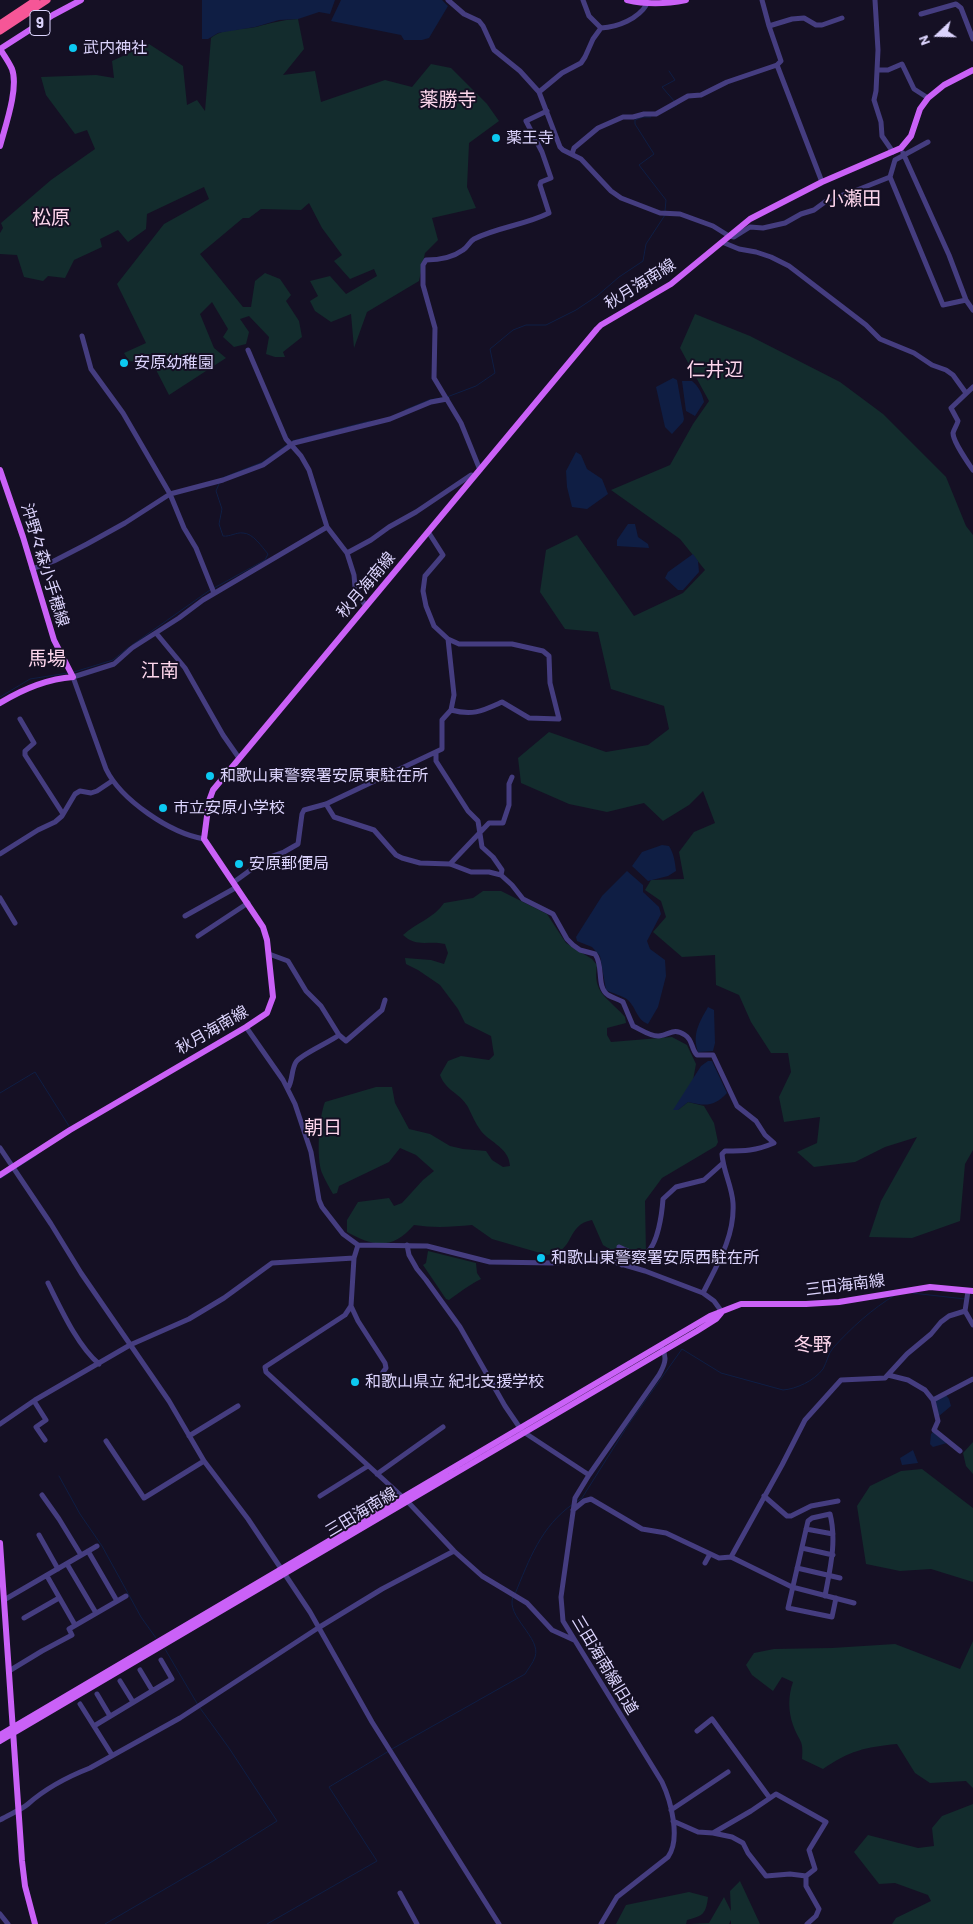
<!DOCTYPE html>
<html>
<head>
<meta charset="utf-8">
<style>
	body { margin:0 }
	#map { position:relative; width:973px; height:1924px; overflow:hidden; background:#151024; font-family:Barlow,sans-serif }
	canvas { display:block }
	.north { position:absolute; left:913px; top:10px; width:50px; height:50px; -webkit-text-stroke:4px #151024; paint-order:stroke; rotate:249deg; font-size:14px; font-weight:700; line-height:20px; text-align:center; color:#dcd4fd }
	.north::after { content:''; display:block; margin:auto; width:18px; height:22px; background:#dcd4fd; clip-path:polygon(50% 0,100% 100%,50% 72%,0 100%) }
</style>
</head>
<body>
<div id="map">
<canvas width="973" height="1924"></canvas>
<div class="north">N</div>
</div>
<script>
const ctx = document.querySelector('canvas').getContext('2d');
ctx.lineJoin = 'round';
function fillPath(path, color) {
  ctx.fillStyle = color;
  ctx.fill(path, 'evenodd');
}
function stroke(path, color, width, dash) {
  ctx.strokeStyle = color;
  ctx.lineWidth = width;
  ctx.lineCap = dash ? 'butt' : 'round';
  ctx.setLineDash(dash || []);
  ctx.stroke(path);
}
function drawText(font, color, halo, rows, align = 'center') {
  ctx.font = font + ' Barlow,"Noto Sans JP",sans-serif';
  ctx.lineWidth = 4;
  ctx.setLineDash([]);
  ctx.textBaseline = 'middle';
  ctx.strokeStyle = halo;
  ctx.fillStyle = color;
  for (const [text, x, y, turn = 0] of rows) {
    ctx.save();
    ctx.translate(x, y);
    ctx.rotate((+turn || 0) * Math.PI / 180);
    ctx.textAlign = isNaN(turn) ? turn : align;
    if (halo) ctx.strokeText(text, 0, 0);
    ctx.fillText(text, 0, 0);
    ctx.restore();
  }
}
fillPath(new Path2D(`
	M298,19L304,49L283,75L315,71L321,102L385,80L412,87L431,64L451,68L487,104L499,121L469,143L467,187L476,208L432,218L438,240L425,253L419,281L367,312L354,348L351,314L331,322L315,311L310,301L318,296L310,281L330,276L346,294L377,276L374,269L350,279L334,261L342,255L322,228L309,203L301,210L261,209L249,218H243L200,254L243,307H251L255,281L265,273L280,279L291,295L286,301L299,321L302,337L283,352L285,357H275L266,354L269,337L249,316L240,319L249,332L246,344L234,347L223,337L228,329L212,302L200,314L214,348L226,358L169,395L153,364L129,361L124,353L146,343L117,284L164,224L209,199L204,187L147,214L146,229L128,242L118,230L100,239L102,247L74,260L65,278L48,276L43,281L24,277L17,255L0,254V233L3,228L1,223L51,180L95,149L87,130L75,134L46,95L41,77L96,75L114,78L112,61L149,44L183,66L187,105L197,100L205,111L211,38C223,28 240,30 256,27C271,23 281,20 298,19Z
	M695,314L750,336L840,382L883,414L946,477L966,526L973,535V1150L965,1164L960,1221L912,1238L869,1237L881,1201L917,1137L885,1147L855,1162L814,1167L797,1152L817,1143L820,1117L784,1122L779,1097L791,1072L788,1053H771L751,1022L739,995L716,985L715,955L682,957L653,932L666,917L661,901L645,890L651,880L684,879L679,852L694,832L715,823L703,791L689,805L663,821L644,803L607,812L569,804L521,783L518,758L549,732L606,752L648,745L669,729L664,706L611,689L598,632L565,629L540,592L546,550L577,535L634,616L683,593L705,570L680,539L611,490L670,465L693,424L709,401L680,348Z
	M483,891H501L547,914L566,943L592,959L597,965C592,994 609,998 625,1017L626,1023L607,1028V1035L611,1042L672,1037L687,1045L696,1064L693,1080L678,1110L688,1102L704,1106L714,1123L718,1142L716,1146L662,1178L645,1201L646,1253L613,1251L603,1245L592,1220C565,1225 576,1252 547,1255L492,1239L472,1225C452,1227 433,1228 414,1225C392,1250 374,1247 347,1232V1220L358,1202L389,1198L394,1206L402,1203L423,1180L434,1171L416,1155L400,1148L389,1162L339,1186L337,1193L333,1194C329,1187 325,1180 322,1173C316,1158 319,1117 325,1102L376,1087H392L395,1103L409,1129L430,1134L450,1146L463,1149L486,1151L492,1160L503,1167L510,1166C509,1148 491,1143 481,1131C475,1123 472,1115 468,1107C460,1093 446,1091 440,1075L448,1061L461,1056L489,1060L494,1055L491,1036L465,1023L458,1009L440,985L418,970L406,964L405,958L431,960L444,964L448,953L445,944C428,940 417,948 403,935C416,923 434,918 444,903L473,898Z
	M428,1251L476,1263L477,1273L481,1279C469,1285 460,1292 449,1300L446,1299L423,1265L426,1263Z
	M973,1442V1474L966,1466L963,1453Z
	M922,1469L973,1508V1582L931,1569L900,1571L866,1564L857,1506L870,1486L901,1471Z
	M973,1641V1788L966,1781L930,1783L915,1773L897,1744C865,1747 849,1751 823,1769L802,1759C804,1739 799,1742 793,1725C788,1711 788,1696 793,1682L782,1677L773,1691L752,1675L746,1665L754,1653L774,1649L832,1648L895,1644L960,1669Z
	M973,1804V1924H892L896,1918L931,1901L928,1895L895,1883L879,1884L854,1852L868,1835L918,1848L934,1846L932,1828L942,1816Z
	M740,1881L760,1924H731V1920L729,1924H690L709,1923L724,1897L731,1911L730,1891Z
	M689,1892L708,1897C706,1914 703,1916 687,1920L686,1924H616L626,1905Z`), '#132c2d');
fillPath(new Path2D(`
	M202,0H335L330,14L319,12L298,19L279,20L255,27L218,33L208,39H202Z
	M341,0H442L448,6L429,38L422,40H404L401,35L331,21Z
	M673,378L677,380L684,419L683,422L672,434L665,427L656,387Z
	M682,381H692C699,387 702,393 704,402L695,416L686,411Z
	M576,452L581,455L587,469L602,479L608,494L587,509L572,507L567,487L566,471Z
	M628,524H635L638,537L648,544L649,548L617,546V540Z
	M693,554L698,561L699,572L683,590H678L665,578L668,572Z
	M662,845L669,846C674,854 675,862 676,871L668,876L648,881L632,866L642,852Z
	M627,871L643,885V892L659,907L661,914L647,941L650,949L665,960L666,976L658,1007L648,1024C636,1019 637,1009 628,1000C622,995 613,994 606,990L600,956L592,947L577,941L576,937L602,896Z
	M708,1007L714,1010L715,1043L713,1051L698,1052C692,1034 699,1023 708,1007Z
	M708,1061H712L727,1093C714,1107 705,1106 688,1102L678,1110H673L701,1066Z
	M946,1395L949,1399L951,1406L939,1416L935,1401Z
	M933,1432L947,1443L933,1447L930,1444L931,1434Z
	M913,1450L918,1463L902,1465L900,1458Z`), '#0f1e44');
stroke(new Path2D(`
	M669,71L675,80L662,87L675,102
	M655,116L677,105
	M651,117H643L635,120V124L654,154L639,165L666,200L665,211
	M447,397L476,386L495,373L490,349L513,330L526,325H546L576,310L597,296L619,277L643,261L646,244L665,215
	M405,410L429,400L441,398
	M292,441L370,421
	M222,478L263,462L288,444
	M214,588L265,560L268,554C262,547 253,533 243,533C236,532 230,537 223,536L219,524L222,509L216,491L219,484
	M132,645L210,590
	M74,672L113,660L129,647
	M0,697L30,679L68,673
	M0,1093L35,1072L69,1126
	M15,1169L37,1155
	M0,1179L12,1171
	M912,1293L965,1299
	M59,1476L80,1514L102,1546L141,1617L156,1638
	M576,1502L582,1498L628,1425L682,1349L721,1373L783,1390C796,1389 814,1381 823,1369C827,1362 828,1354 833,1348C851,1328 872,1309 895,1295
	M515,1594C529,1560 541,1526 573,1504
	M165,1649L198,1705
	M392,1749L525,1674C528,1669 533,1663 535,1657C542,1638 505,1616 513,1597
	M105,1924L213,1861L277,1821L229,1748L200,1708
	M267,1924L377,1861L329,1787L389,1751`), '#0f1e44', 1);
stroke(new Path2D(`
	M448,0L464,14L479,21L483,26L494,50L520,71L539,92L560,147L563,150L581,159L611,191L621,198L660,213L680,214L713,226L729,236L734,237L750,227L763,228L785,223L801,214L814,210L829,199L847,194L890,177
	M583,0L589,16L601,28C618,27 638,19 647,4
	M762,0L769,26
	M875,0L878,50L876,91L874,100L881,122L882,136L893,152
	M921,14L956,4L961,8L973,39
	M777,65L822,182
	M877,70H888L902,64L914,89L928,98
	M539,92L562,73L581,63L585,57L593,39L601,28
	M928,142L895,160L890,177L943,305L966,300
	M903,153L949,255L966,300L973,310
	M572,154L574,148L598,128L623,117H633L644,114H656L688,96L701,95L727,82L777,65L781,61L769,26L792,19L804,18L816,25H822L842,18
	M722,242L739,249L756,252L771,257L789,266L866,325L880,339L914,353L932,365L946,370L953,375L966,393
	M82,336L91,369L123,413L170,494L184,528L196,548L214,593
	M248,350L286,439L301,456L309,470L327,527L347,553L354,575L355,587L366,607
	M973,387L951,408L958,421C957,425 954,429 953,433C953,441 968,463 973,470
	M480,470L461,423L434,378L435,328L423,285V265L426,260C439,260 452,258 463,250C468,247 469,242 474,239C498,227 525,225 549,213L540,185L541,182L551,178L542,152L526,121L547,111
	M429,533L443,555L425,576L423,591L426,606L434,626L448,639L459,644H512L543,651L549,656L550,683L559,719L529,718L502,702C482,711 473,716 451,710
	M347,553L371,540L389,527L416,512L471,475L475,476
	M32,569L54,561L87,544L125,523L170,494L223,480L263,465L294,443L390,419L431,402L447,399
	M156,633L185,668L223,735L239,758
	M20,719L34,743L25,751V755L63,814
	M436,752V761L468,811L478,821L482,847L493,857L502,870L501,875
	M326,804L334,817L374,830L396,855L402,858L420,863L450,864L471,872H489L501,875L512,885L523,899L553,914L567,939L573,945L580,950L595,954C604,966 596,987 608,995C613,998 618,999 623,1002L633,1026C640,1029 651,1037 659,1036C670,1035 673,1027 685,1035C693,1040 691,1049 697,1055H713L737,1106L756,1121L765,1135L774,1143C755,1151 745,1151 725,1151L722,1154C723,1171 732,1186 733,1203C735,1236 717,1265 703,1293
	M204,839C170,833 121,800 106,769L73,677L114,664L132,648L179,618L203,600L327,527
	M0,854L38,830L55,822L62,816L75,794L80,791L91,793L97,791L112,781
	M450,864L489,823H503L509,805V784L512,777
	M234,882L267,858L284,852L298,844L302,814L304,810L326,804L442,749V720L451,710L454,695L448,639
	M0,898L15,923
	M185,916L237,887
	M198,936L248,903
	M269,954L288,961L306,991L321,1006L339,1035L346,1041L382,1010L385,1000
	M246,1027L283,1080L295,1104L311,1152L319,1200L322,1207L343,1234L358,1245L427,1246L490,1262L554,1263L604,1259L645,1271L703,1293L714,1301L722,1312
	M288,1088C293,1080 291,1070 296,1062C300,1055 330,1042 339,1035
	M0,1148L51,1224L81,1273L169,1401L204,1461L248,1519L310,1612L372,1722L499,1924
	M358,1245L354,1258L351,1306L358,1321L385,1363L386,1368L383,1372
	M407,1245L409,1255L417,1269L426,1280L460,1327L505,1406L522,1431L589,1475
	M622,1265L619,1247L630,1252L646,1253C658,1245 662,1213 663,1199L676,1187L704,1180L723,1163
	M48,1283C61,1309 77,1345 99,1364
	M351,1306L345,1315L265,1367L266,1372L408,1502L454,1551L482,1576L527,1603L552,1630L574,1640
	M965,1311L973,1325
	M888,1375L908,1380L925,1390L933,1400L938,1421L934,1430L960,1451
	M933,1400L973,1379
	M34,1401L46,1420L36,1427L45,1440
	M0,1424L35,1400L130,1345L189,1319L224,1298L272,1263L354,1258
	M189,1436L238,1406
	M106,1441L144,1498L204,1461
	M377,1474L443,1427
	M42,1495L59,1519L81,1555
	M320,1496L368,1466
	M764,1496L787,1516H791L811,1506L838,1501
	M573,1510L584,1501L591,1499L642,1529L666,1533L719,1558L731,1557L792,1587L854,1603
	M806,1529L833,1534
	M39,1535L58,1569
	M802,1548L833,1555
	M88,1551L117,1601
	M731,1557L782,1465L805,1420L841,1380L885,1378L907,1354L931,1334L941,1322L949,1316L965,1311L968,1291
	M705,1563L710,1554
	M67,1564L96,1613
	M797,1568L840,1578
	M47,1576L75,1625
	M825,1596C830,1569 837,1541 830,1514L812,1518L808,1521L788,1608L832,1617L836,1598
	M4,1600L97,1546
	M24,1618L59,1598
	M140,1670L152,1690
	M9,1671L42,1651L72,1635L69,1629L126,1596
	M120,1681L133,1702
	M97,1694L110,1716
	M80,1704L112,1755
	M94,1726L172,1679L161,1660
	M697,1731L712,1719L769,1797
	M671,1810L728,1772
	M0,1820C8,1815 21,1810 28,1804C46,1788 67,1777 90,1768L180,1718L318,1628L382,1589L454,1551
	M673,1821L698,1832L713,1833L732,1837L743,1843L748,1853L766,1876L790,1874L806,1876L815,1869L809,1850L826,1822L776,1794L751,1811L713,1833
	M806,1876V1886L819,1909L816,1916L807,1924
	M400,1893L417,1924
	M0,1914L8,1924
	M601,1924L617,1897L668,1857C681,1839 671,1801 662,1782L563,1621L561,1597L575,1498L589,1475L659,1375C664,1366 668,1358 662,1348`), '#453d80', 5);
stroke(new Path2D(`
	M627,0C648,5 666,4 686,0
	M0,49C4,55 9,62 12,69C19,88 5,127 0,146
	M0,49L53,15L81,0
	M0,470L23,537L54,640L73,677C46,679 23,689 0,703
	M0,1175L70,1130L246,1027L267,1013L273,997L267,940L263,927L204,839L209,801L213,790L597,329L601,325L671,284L750,219L822,182L901,148L911,136L920,109L928,98L944,85L973,70
	M0,1543L22,1861L25,1886L35,1924
	M0,1735L710,1316L741,1304H806L839,1302L930,1287L973,1291
	M0,1741L697,1331L716,1319L721,1313`), '#ca61f7', 6);
stroke(new Path2D(`
	M0,24L36,0
	M0,31L47,0`), '#f65697', 7);
for (const [x, y, r, color] of [
	[73,48,5,"#0cc9f1"],
	[496,138,5,"#0cc9f1"],
	[124,363,5,"#0cc9f1"],
	[210,776,5,"#0cc9f1"],
	[163,808,5,"#0cc9f1"],
	[239,864,5,"#0cc9f1"],
	[541,1258,5,"#0cc9f1"],
	[355,1382,5,"#0cc9f1"]
]) {
  const dot = new Path2D();
  dot.arc(x, y, r, 0, 2 * Math.PI);
  ctx.fillStyle = color;
  ctx.fill(dot);
  stroke(dot, '#151024', 2);
}
for (const [x, y, w] of [
	[40,23,20]
]) {
  const box = new Path2D();
  box.roundRect(x - w / 2, y - 12.5, w, 25, 4);
  ctx.fillStyle = '#151024';
  ctx.fill(box);
  stroke(box, '#dcd4fd', 1);
}
drawText('bold 15px', '#dcd4fd', null, [
	["9",40,23]
]);
drawText('16px', '#dcd4fd', '#151024', [
	["武内神社",83,48],
	["薬王寺",506,138],
	["安原幼稚園",134,363],
	["和歌山東警察署安原東駐在所",220,776],
	["市立安原小学校",173,808],
	["安原郵便局",249,864],
	["和歌山東警察署安原西駐在所",551,1258],
	["和歌山県立 紀北支援学校",365,1382]
], 'left');
drawText('16px', '#dcd4fd', '#151024', [
	["秋月海南線",640,284,-32],
	["沖野々森小手穂線",45,565,73],
	["秋月海南線",366,585,-50],
	["秋月海南線",212,1030,-30],
	["三田海南線",845,1285,-7],
	["三田海南線",361,1512,-31],
	["三田海南線旧道",605,1665,59]
]);
drawText('19px', '#fdd6ec', '#151024', [
	["薬勝寺",448,100],
	["小瀬田",853,199],
	["松原",51,218],
	["仁井辺",715,370],
	["馬場",47,659],
	["江南",160,671],
	["朝日",323,1128],
	["冬野",813,1345]
]);
</script>
</body>
</html>
